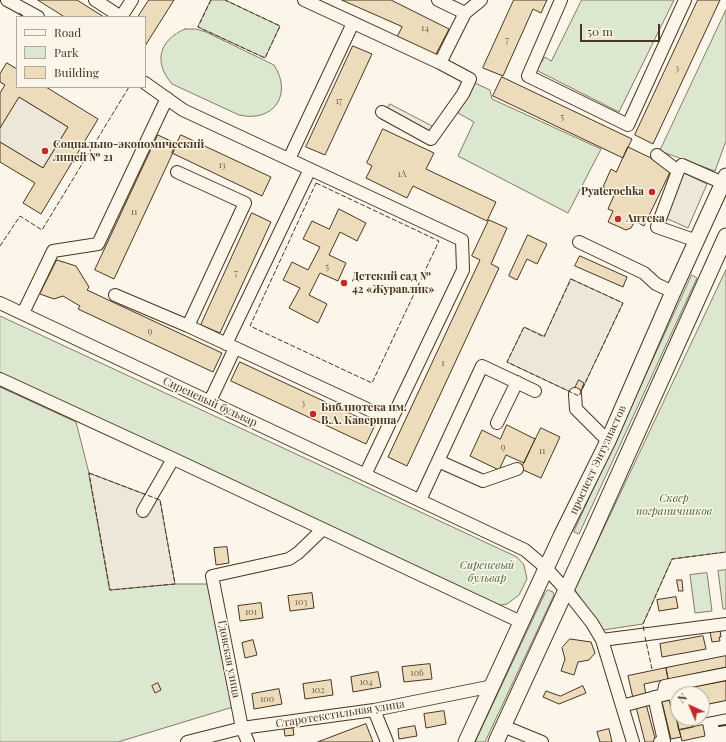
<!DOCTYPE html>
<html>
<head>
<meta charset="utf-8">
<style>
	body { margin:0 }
	#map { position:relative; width:726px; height:742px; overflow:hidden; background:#fbf6e9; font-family:"Playfair Display",serif }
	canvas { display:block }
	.legend { position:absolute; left:16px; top:16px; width:130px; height:72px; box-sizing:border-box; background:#fbf6e9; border:1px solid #b4a999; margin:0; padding:5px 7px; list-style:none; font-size:12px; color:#4a3520 }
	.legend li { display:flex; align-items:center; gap:8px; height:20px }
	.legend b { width:20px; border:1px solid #b4a999 }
	.north { position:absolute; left:670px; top:686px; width:40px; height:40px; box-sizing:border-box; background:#fbf6e9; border:1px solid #b4a999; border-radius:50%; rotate:316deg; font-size:11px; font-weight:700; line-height:16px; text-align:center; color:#4a3520 }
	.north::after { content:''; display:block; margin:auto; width:14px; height:18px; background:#c62828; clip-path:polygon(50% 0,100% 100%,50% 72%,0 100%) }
	.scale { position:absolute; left:580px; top:24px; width:80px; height:18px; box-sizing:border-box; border:2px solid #4a3520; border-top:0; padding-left:5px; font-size:12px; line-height:14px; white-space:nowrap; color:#4a3520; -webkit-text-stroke:3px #fbf6e9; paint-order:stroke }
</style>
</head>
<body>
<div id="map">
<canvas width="726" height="742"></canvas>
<ul class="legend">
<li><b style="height:5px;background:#fbf6e9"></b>Road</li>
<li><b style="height:11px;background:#dce7d0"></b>Park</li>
<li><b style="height:11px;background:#ecdcbc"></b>Building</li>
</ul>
<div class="north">N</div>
<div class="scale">50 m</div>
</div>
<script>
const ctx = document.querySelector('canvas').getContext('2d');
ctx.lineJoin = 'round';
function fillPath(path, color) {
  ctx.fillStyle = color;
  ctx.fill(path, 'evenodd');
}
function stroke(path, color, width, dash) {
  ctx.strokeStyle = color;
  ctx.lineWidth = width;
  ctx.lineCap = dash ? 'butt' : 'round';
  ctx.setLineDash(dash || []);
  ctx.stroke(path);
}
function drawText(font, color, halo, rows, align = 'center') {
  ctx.font = font + ' "Playfair Display",serif';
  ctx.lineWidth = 3;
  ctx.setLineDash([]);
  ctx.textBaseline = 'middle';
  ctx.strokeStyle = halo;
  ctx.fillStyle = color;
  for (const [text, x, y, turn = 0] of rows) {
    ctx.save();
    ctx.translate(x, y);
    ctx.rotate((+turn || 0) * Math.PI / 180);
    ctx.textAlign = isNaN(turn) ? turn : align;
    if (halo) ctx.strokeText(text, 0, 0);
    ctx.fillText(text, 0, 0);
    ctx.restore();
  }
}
const green = new Path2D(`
	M211,0H225L280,26L265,58L198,27Z
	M582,0H674L619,112L536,70L545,57L551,61Z
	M726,10V141L715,171L660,151Z
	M185,29H196L206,32L274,65C293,94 274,123 239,115L172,84C153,62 159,40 185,29Z
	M475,83L490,90L492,99L601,149L568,213L458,156L474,122L458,113Z
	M726,270V552L672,559L643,624L603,630L575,590Z
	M692,275L697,278L579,534L574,532Z
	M0,316L517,557L524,565L527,579L519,595L507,604L494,606L0,373Z
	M0,387L76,422L89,473L110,589L175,584H208L233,707L118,742H0Z
	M726,570V609H723L718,571Z
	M707,573L712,611L695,613L690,575Z
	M548,590L553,592L554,595L485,742H475L545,593Z`);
fillPath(green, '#dce7d0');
stroke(green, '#887966', 1);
const parking = new Path2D(`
	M19,97L68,127L43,168L0,142V128Z
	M390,104L434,127L431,133L386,111Z
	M682,172L707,184L688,228L661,216Z
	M571,279L623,303L579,396L507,362L524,327L544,336Z
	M89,473L160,500L175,584L110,590Z`);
fillPath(parking, '#ede7d9');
stroke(parking, '#887966', 1);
const building = new Path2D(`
	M38,0H77L104,17H65Z
	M149,0H174L145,46V17H138Z
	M342,0H391L449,29L435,56L397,37L402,27Z
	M514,0H547L541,13L533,9L503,76L483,68Z
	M698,0H720L653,144L635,135Z
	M353,46L372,54L325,155L306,147Z
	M7,63L17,69V87H46L98,119L41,214L23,203L35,183L0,162V142L43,168L68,127L19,97L0,128V93L5,85L0,82V74Z
	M502,77L632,139L623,158L493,96Z
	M383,129L434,153L426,169L496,202L487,221L413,186L407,198L366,178L372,166L367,163Z
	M158,135L177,144L114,279L95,270Z
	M181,135L271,177L262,196L172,153Z
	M628,147L672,168L644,226L635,221L631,228L626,230L608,222L613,211L608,209L615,193L603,187L611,169L616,172Z
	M339,209L366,223L357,241L340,232L329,255L346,263L338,281L320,273L309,295L327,304L318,323L289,308L300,288L283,280L292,262L308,270L320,247L303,239L312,221L329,229Z
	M252,213L271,222L220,333L201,325Z
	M489,220L507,228L491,264L499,268L407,466L388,457L480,260L472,256Z
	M528,235L547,244L537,264L527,259L517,280L509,276Z
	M580,256L627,277L623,287L575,266Z
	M57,260L76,266L89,287L87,290L222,353L213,372L78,309L80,306L63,296L54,299L40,294Z
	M240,362L375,425L366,444L231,381Z
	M579,380L584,383L580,393L574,390Z
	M507,425L535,439L524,463L506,455L499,470L470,456L482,430L500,439Z
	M541,428L560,437L541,478L521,469Z
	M227,547L229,563L216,565L214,548Z
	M677,580H682L683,591H679Z
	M312,593L314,608L290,611L288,596Z
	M676,597L678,608L659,611L657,600Z
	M261,603L263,618L240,621L238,606Z
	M720,630L721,637H719L720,641L712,642L710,632Z
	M703,636L706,649L662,657L660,644Z
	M570,639L591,642L595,653L589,660L578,662L574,675L561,671L565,659L562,648Z
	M253,640L257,655L245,658L242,643Z
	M726,656V667L668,679L666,668Z
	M430,664L432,679L404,682L402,667Z
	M666,668L668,679L644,684L646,695L633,698L628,676Z
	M378,672L381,687L353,692L351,677Z
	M331,680L333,695L305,699L303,684Z
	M726,681V701L702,706V694H679V690Z
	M158,683L161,690L155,693L152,686Z
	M583,686L586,693L559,704L543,697L546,691L560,696Z
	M279,689L282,704L254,709L252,694Z
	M672,700L681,737L671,739L662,702Z
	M646,704L656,742H645L636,707Z
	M444,711L446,724L426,728L424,714Z
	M677,719H691L693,727L679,730Z
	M366,724L373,742H318Z
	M703,725L705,736L682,741L679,730Z
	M415,726L417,736L399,739L398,729Z
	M293,728L294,735L285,736L284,729Z
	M609,729L612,742H600L597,732Z`);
fillPath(building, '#ecdcbc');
stroke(building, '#4a3520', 1);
const minor = new Path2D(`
	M7,0L38,17
	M95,0L121,17
	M304,0L440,63
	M438,0L465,13L481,0
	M561,0L528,76L628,125L685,0
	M121,17L132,0
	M145,83L183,110L462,240L463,270L365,475
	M382,112L431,139L463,94L470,79L440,63L465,13
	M657,155L678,171L682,165L723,183
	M289,159L353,23
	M678,171L657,227L697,241
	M177,172L245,203L188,326
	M579,242L644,273L656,284L673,292
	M115,295L188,326L391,420
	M0,303L525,550L546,568L566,590L592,623L602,640L633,742
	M23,313L53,251L98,244L167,98
	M226,344L310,169
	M0,379L176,460L521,622
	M575,394L576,409L608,441
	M210,401L235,348
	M497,423L517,382
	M438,461L483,481L517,469
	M420,500L482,366L535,391
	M143,511L173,459
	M602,640L726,624
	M664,691L665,686L726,674
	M654,697L664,741L660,742
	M622,706L674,692L678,709
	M374,710L387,742
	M702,712L726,707
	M503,726L542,742
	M187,742L242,728L374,710L493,686
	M248,742L242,728L212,576L289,559L298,553L323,529`);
const major = new Path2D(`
	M466,742L561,536L608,441L673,292L726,176
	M496,742L590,538L726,236`);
stroke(minor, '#4a3520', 14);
stroke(major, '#4a3520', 17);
stroke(minor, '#fbf6e9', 12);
stroke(major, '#fbf6e9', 15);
stroke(new Path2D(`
	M211,0L198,27L265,58L280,26L225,0
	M19,13L25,17
	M316,183L439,241L372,383L250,326Z
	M0,246L20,216L42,230L129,87
	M571,279L623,303L579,396L507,362L524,327L544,337Z
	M89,473L160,500L175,584L110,590Z
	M644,631L643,624L672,559L726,552
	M645,637L652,669`), '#4a3520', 1, [5, 2]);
stroke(new Path2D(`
	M719,726L726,725`), '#4a3520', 2);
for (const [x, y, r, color] of [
	[45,151,4,"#c62828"],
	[652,192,4,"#c62828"],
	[618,219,4,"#c62828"],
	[344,283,4,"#c62828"],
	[313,414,4,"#c62828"]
]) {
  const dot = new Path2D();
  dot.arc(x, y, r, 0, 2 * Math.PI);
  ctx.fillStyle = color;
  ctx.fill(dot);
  stroke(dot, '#fbf6e9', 1.5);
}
drawText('9px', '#725f47', null, [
	["14",425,28],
	["7",507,40],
	["3",677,68],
	["17",339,101],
	["5",562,117],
	["13",222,165],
	["1А",402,174],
	["11",134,212],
	["5",327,267],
	["7",236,273],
	["9",150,331],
	["1",443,363],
	["3",303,403],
	["9",503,447],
	["11",542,451],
	["103",301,602],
	["101",251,612],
	["106",417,673],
	["104",366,682],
	["102",318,690],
	["100",267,699]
]);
drawText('bold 11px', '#4a3520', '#fbf6e9', [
	["Социально-экономический",53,145],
	["лицей № 21",53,158],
	["Pyaterochka",644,192,"right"],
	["Аптека",626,219],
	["Детский сад №",352,277],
	["42 «Журавлик»",352,290],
	["Библиотека им.",321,408],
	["В.А. Каверина",321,421]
], 'left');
drawText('11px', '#4a3520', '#fbf6e9', [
	["Сиреневый бульвар",210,402,25],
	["проспект Энтузиастов",598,460,-65],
	["Гдовская улица",229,659,79],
	["Старотекстильная улица",340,714,-9]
]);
drawText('italic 11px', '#436837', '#fbf6e9', [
	["Сквер",674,499],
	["пограничников",674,512],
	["Сиреневый",487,566],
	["бульвар",487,579]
]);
</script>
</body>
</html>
